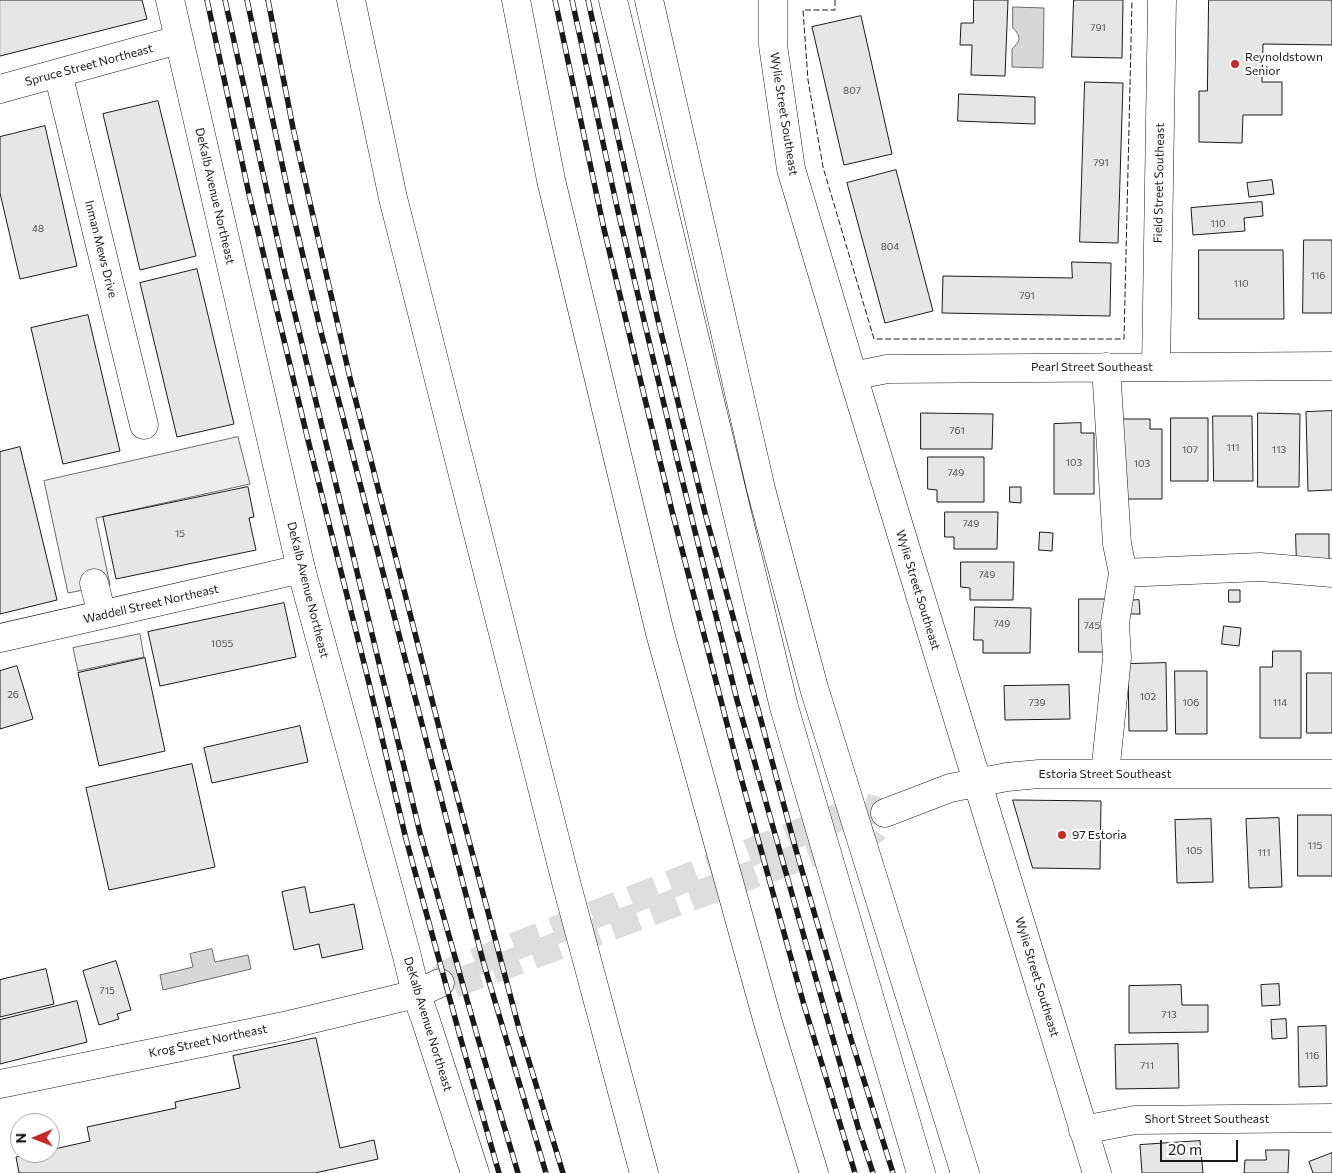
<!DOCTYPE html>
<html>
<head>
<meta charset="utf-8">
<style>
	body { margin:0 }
	#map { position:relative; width:1332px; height:1173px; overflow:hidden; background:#fff; font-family:Commissioner,sans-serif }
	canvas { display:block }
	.north { position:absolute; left:10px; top:1113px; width:50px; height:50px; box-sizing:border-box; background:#fff; border:1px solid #a3a3a3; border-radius:50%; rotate:269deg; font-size:14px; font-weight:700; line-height:20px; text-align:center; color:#1a1a1a }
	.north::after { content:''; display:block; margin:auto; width:18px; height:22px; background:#c62828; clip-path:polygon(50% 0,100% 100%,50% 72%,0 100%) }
	.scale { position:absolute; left:1160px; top:1140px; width:78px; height:22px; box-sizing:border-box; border:2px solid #1a1a1a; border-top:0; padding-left:6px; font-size:15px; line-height:18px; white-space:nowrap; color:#1a1a1a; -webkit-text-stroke:4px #fff; paint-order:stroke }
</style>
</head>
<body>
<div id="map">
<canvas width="1332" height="1173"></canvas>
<div class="north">N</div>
<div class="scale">20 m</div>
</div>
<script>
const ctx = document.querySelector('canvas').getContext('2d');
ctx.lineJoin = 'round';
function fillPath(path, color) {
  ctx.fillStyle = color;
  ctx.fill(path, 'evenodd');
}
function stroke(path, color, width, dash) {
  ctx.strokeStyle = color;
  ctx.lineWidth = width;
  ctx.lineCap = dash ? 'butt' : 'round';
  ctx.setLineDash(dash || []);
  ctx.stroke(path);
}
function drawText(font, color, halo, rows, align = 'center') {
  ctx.font = font + ' Commissioner,sans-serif';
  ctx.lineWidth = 4;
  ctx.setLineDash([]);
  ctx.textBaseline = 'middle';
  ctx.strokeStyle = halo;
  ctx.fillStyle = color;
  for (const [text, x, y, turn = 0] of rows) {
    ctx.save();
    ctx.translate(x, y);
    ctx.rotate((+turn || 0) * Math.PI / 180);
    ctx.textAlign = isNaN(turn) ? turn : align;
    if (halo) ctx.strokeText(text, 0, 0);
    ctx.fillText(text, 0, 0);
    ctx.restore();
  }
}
const built = new Path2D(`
	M238,437L250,484L96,518L110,585L68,593L44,481Z
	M140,634L144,657L78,671L73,648Z`);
fillPath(built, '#ededed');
stroke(built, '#6a6a6a', 1);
const water = new Path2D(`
	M1013,7L1044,8L1043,68L1012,67V49C1021,41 1021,36 1013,28Z
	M212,949L215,962L248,955L251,969L163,990L160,975L193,967L190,954Z`);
fillPath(water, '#d7d7d7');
stroke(water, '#6a6a6a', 1);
const building = new Path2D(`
	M0,0H142L147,19L0,56Z
	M974,0H1008L1005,76L971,75L972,45H960L961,23H973Z
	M1074,0H1123L1122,58L1072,57Z
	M1209,0H1332V45L1263,44L1262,82H1282V115H1243L1242,143L1199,142V91H1207Z
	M861,16L892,154L844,165L812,27Z
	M1085,82L1123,83L1118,243L1080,242Z
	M959,94L1035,97V124L958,121Z
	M158,101L196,256L140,270L103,114Z
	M45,126L77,266L20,279L0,193V137Z
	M896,170L933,311L885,323L847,183Z
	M1272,180L1274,194L1249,197L1247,183Z
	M1262,202L1263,216L1244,218L1245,231L1193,235L1191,208Z
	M1304,240H1332V313H1303Z
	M1199,250H1283L1284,319H1199Z
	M1072,262L1111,263L1110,316L942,313L943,276L1072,278Z
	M197,269L234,424L177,437L140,283Z
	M88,315L120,451L63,464L31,328Z
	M1332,411V490L1308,491L1306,412Z
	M921,413L993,414L992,449H921Z
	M1258,413L1300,414L1299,487H1258Z
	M1213,416H1252L1253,481H1214Z
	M1171,418H1208V481H1171Z
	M1122,419H1150V429H1162V499H1122Z
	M1081,423V433H1094V494H1054V424Z
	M20,447L57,600L0,614V452Z
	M928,457H984V502H937V490L928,489Z
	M248,487L254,517L249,518L256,550L116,579L103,517Z
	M1010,487H1021V503L1010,502Z
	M945,512H998L997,549H954V537H945Z
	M1040,532L1053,533L1052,551L1039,550Z
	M1296,534H1329V568L1297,569Z
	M961,562H1014L1013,600H970V588L961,587Z
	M1229,590H1240V602H1229Z
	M1079,599H1105L1106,652H1079Z
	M1139,600L1140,614H1127L1126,601Z
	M284,603L296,657L160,686L148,632Z
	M975,607L1031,608L1030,653H983V640H974Z
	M1224,626L1241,628L1239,646L1222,644Z
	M1273,651H1301V738H1260V667H1272Z
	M145,658L165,751L99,766L78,673Z
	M1166,663L1167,731H1129L1128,664Z
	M17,666L33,719L0,729V671Z
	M1175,671H1207V734H1176Z
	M1307,673H1332V733H1307Z
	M1069,685L1070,719L1005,720L1004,686Z
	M300,726L308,762L212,783L204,748Z
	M192,764L215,867L109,890L86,788Z
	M1013,800L1101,801L1100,869L1033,868Z
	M1298,815H1332V876H1298Z
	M1279,818L1282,887L1249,888L1246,819Z
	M1211,819L1213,882L1177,883L1175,820Z
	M305,887L310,913L354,904L363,949L322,958L319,944L294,950L282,892Z
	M116,961L131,1010L117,1014L119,1019L99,1025L83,971Z
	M46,969L54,1004L0,1017V980Z
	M1279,984L1280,1005L1262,1006L1261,985Z
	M1181,985L1182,1005H1208V1032L1129,1033V986Z
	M77,1001L87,1042L0,1064V1020Z
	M1286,1019L1287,1038L1272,1039L1271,1020Z
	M1326,1026L1327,1086L1299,1087L1298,1027Z
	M316,1038L340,1148L374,1140L378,1159L315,1173H19L16,1157L35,1153H50V1150L90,1141L87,1127L176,1108L175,1102L240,1088L233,1056Z
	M1178,1044L1179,1088L1116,1089L1115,1045Z
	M1200,1141L1203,1173H1142L1140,1145Z
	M1266,1150H1289L1288,1173H1244L1245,1160H1266Z
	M1332,1153V1173H1313L1309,1162Z`);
fillPath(building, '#e6e6e6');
stroke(building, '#1a1a1a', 1);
stroke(new Path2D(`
	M864,807L885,813L874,830L451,985L440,983L446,974Z`), '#ddd', 28, [28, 14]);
const minor = new Path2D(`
	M351,0L393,198L566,882L644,1173
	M516,0L551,180L660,633L769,1026L814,1173
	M613,0L784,707L921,1173
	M649,0L761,489L814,688L965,1173
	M773,0V45L791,169L853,376L1097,1173
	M58,73L144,425
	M0,89L178,40
	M1156,367L1162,0
	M853,376L887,369L1332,366
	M1123,573L1260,567L1332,573
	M94,583L102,615
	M0,638L301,569
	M1105,774L1117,658L1115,623L1123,573L1117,544L1106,367
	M885,813L950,788L1007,777L1039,774H1332
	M0,1084L284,1026L416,994L440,983
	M1083,1130L1135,1120L1332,1118`);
const major = new Path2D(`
	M170,0L301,569L407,956L416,994L425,1018L475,1173`);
stroke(minor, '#1a1a1a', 29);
stroke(major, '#1a1a1a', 29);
stroke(minor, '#fff', 28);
stroke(major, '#fff', 28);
const rail = new Path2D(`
	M207,0L249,194L307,436L368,679L406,839L463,1047L499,1173
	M225,0L284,269L420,833L477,1035L518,1173
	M247,0L290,201L321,332L483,961L546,1173
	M268,0L293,128L350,378L444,747L520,1032L563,1173
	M555,0L604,229L672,511L740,774L804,1005L855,1173
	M572,0L617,207L678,463L737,700L858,1127L873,1173
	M588,0L657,316L705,513L796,850L851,1039L893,1173`);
stroke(rail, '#1a1a1a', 5.5);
stroke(rail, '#fff', 4, [11]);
stroke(new Path2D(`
	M835,0V10H803L808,80L823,167L874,339H1124L1132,0`), '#1a1a1a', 1, [6, 2.5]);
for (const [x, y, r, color] of [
	[1235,64,5,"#c62828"],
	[1062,835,5,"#c62828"]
]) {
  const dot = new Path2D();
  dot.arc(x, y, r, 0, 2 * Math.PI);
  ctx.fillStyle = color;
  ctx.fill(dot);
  stroke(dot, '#fff', 2);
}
drawText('10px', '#4d4d4d', null, [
	["791",1098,28],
	["807",852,91],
	["791",1101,163],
	["110",1218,224],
	["48",38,229],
	["804",890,247],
	["116",1318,276],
	["110",1241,284],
	["791",1027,296],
	["761",957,431],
	["111",1233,448],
	["107",1190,450],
	["113",1279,450],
	["103",1074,463],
	["103",1142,464],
	["749",956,473],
	["749",971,524],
	["15",180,534],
	["749",987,575],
	["749",1002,624],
	["745",1092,626],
	["1055",222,644],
	["26",13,695],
	["102",1148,697],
	["739",1037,703],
	["106",1191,703],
	["114",1280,703],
	["115",1315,846],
	["105",1194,851],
	["111",1264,853],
	["715",107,991],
	["713",1169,1015],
	["116",1312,1056],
	["711",1147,1066]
]);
drawText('12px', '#1a1a1a', '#fff', [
	["Reynoldstown",1245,57],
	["Senior",1245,71],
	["97 Estoria",1072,835]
], 'left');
drawText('12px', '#1a1a1a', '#fff', [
	["Spruce Street Northeast",89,65,-15],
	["Wylie Street Southeast",784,114,81],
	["Field Street Southeast",1159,183,-89],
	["DeKalb Avenue Northeast",215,196,77],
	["Inman Mews Drive",101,249,76],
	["Pearl Street Southeast",1092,367],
	["DeKalb Avenue Northeast",308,590,76],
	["Wylie Street Southeast",918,590,73],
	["Waddell Street Northeast",151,604,-13],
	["Estoria Street Southeast",1105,774],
	["Wylie Street Southeast",1037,977,73],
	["DeKalb Avenue Northeast",428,1024,73],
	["Krog Street Northeast",208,1041,-12],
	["Short Street Southeast",1207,1119]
]);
</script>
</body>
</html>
